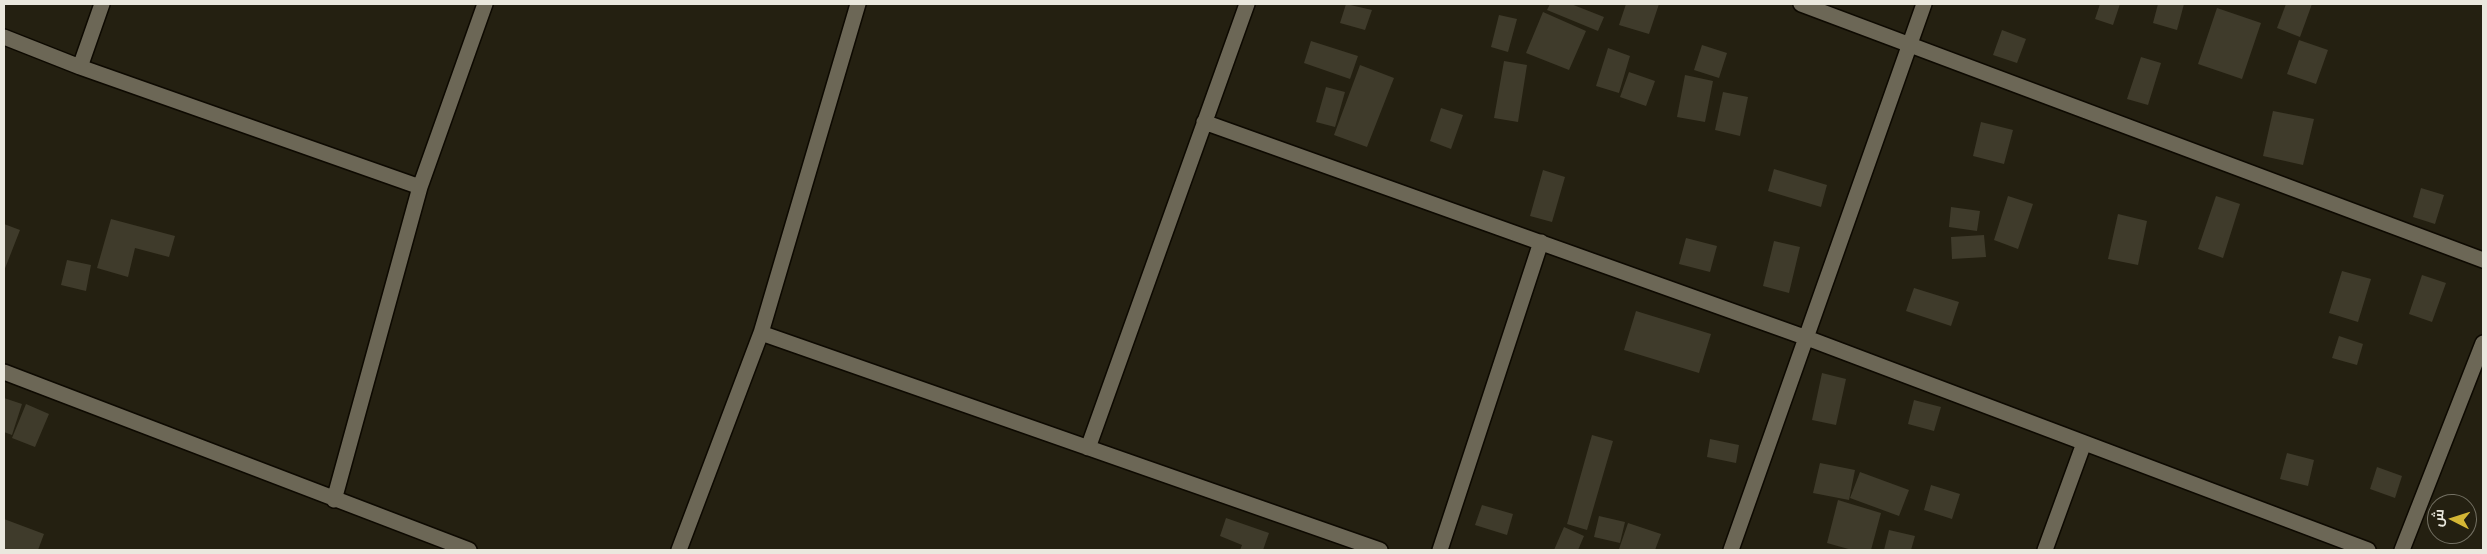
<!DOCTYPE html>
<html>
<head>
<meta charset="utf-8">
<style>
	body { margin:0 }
	#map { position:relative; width:2487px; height:554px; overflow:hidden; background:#242011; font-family:"IBM Plex Sans",Cairo,sans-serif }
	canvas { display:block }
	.frame { position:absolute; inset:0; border:5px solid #eae8de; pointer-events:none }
	.north { position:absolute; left:2427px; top:494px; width:50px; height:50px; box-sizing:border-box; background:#242011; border:1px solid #737063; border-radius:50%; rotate:275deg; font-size:14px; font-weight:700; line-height:20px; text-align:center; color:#eae8de }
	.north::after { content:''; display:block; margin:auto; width:18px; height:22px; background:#d4b635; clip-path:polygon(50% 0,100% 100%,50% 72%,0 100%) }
</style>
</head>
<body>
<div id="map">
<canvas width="2487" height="554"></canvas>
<div class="frame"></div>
<div class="north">ش</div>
</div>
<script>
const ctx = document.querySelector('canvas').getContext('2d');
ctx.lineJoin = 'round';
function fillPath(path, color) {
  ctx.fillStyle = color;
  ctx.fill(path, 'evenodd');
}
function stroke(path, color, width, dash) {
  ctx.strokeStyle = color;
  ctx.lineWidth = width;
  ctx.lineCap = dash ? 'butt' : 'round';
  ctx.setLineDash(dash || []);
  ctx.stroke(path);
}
fillPath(new Path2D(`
	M1346,4L1372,10L1365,30L1340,23Z
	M1550,4H1571L1604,17L1598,31L1547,10Z
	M1626,4H1659L1649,34L1619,25Z
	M2100,4H2120L2113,25L2095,19Z
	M2158,4H2184L2177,30L2153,23Z
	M2286,4H2312L2300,37L2277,28Z
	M2217,8L2261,23L2242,79L2198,64Z
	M1543,12L1586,31L1569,70L1526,53Z
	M1499,15L1517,19L1508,52L1491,47Z
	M2002,30L2026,39L2017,63L1993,55Z
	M2299,40L2328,50L2316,84L2287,74Z
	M1311,41L1358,56L1350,79L1304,63Z
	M1702,45L1727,53L1719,78L1694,70Z
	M1608,48L1630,56L1619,93L1596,86Z
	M2141,57L2161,63L2148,105L2127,99Z
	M1504,61L1527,65L1518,122L1494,118Z
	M1360,65L1394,78L1367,147L1334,135Z
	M1629,72L1655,81L1646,106L1620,97Z
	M1685,75L1713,81L1705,122L1677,117Z
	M1326,87L1345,92L1335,127L1316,122Z
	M1723,92L1748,97L1740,136L1715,130Z
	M1441,108L1463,115L1451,149L1430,141Z
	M2273,111L2314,119L2303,165L2263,156Z
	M1981,122L2013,130L2004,164L1973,156Z
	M1774,169L1827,185L1821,207L1768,191Z
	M1543,170L1565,177L1552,222L1530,216Z
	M2421,188L2444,195L2435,224L2413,217Z
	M2008,196L2033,204L2018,249L1994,240Z
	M2216,196L2240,204L2223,258L2198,249Z
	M1951,207L1980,211L1977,231L1949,227Z
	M2118,214L2147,221L2138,265L2108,259Z
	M111,219L175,236L169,257L135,248L128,277L97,268Z
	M4,224L20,230L4,271Z
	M1984,235L1986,257L1952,259L1951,237Z
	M1686,238L1717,246L1710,272L1679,264Z
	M1774,241L1800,247L1789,293L1763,286Z
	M67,260L91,265L86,291L61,285Z
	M2342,271L2371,279L2358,322L2329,313Z
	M2422,275L2446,283L2432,322L2409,314Z
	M1914,288L1959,302L1951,326L1906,311Z
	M1636,311L1711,334L1699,373L1624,350Z
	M2339,336L2363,344L2357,365L2332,358Z
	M1822,373L1846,379L1836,425L1812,420Z
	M4,398L22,404L12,435L4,432Z
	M1914,400L1941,407L1934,431L1908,424Z
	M26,404L49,414L35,447L12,438Z
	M1592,435L1613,441L1587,530L1567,524Z
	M1710,439L1739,445L1736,463L1707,457Z
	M2287,453L2314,460L2308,486L2280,479Z
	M1820,463L1855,470L1849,500L1813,493Z
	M2377,467L2402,476L2395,498L2370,489Z
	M1860,472L1909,490L1899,516L1850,498Z
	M1931,485L1960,494L1952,519L1924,510Z
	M1838,500L1881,513L1871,550H1852L1827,543Z
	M1482,505L1513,514L1507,535L1475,525Z
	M1599,516L1625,522L1620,543L1594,537Z
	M1226,518L1269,533L1263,550H1240L1242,545L1220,536Z
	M4,519L44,534L38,550H4Z
	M1628,523L1661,534L1655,550L1619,549Z
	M1564,527L1584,536L1578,550H1554Z
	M1889,530L1915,536L1911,550H1884Z`), '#3f3b2b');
const minor = new Path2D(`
	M1801,4L2483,260
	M4,37L80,67L420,187
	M80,67L102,4
	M1204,122L1807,338L2368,550
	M761,333L1380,550
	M4,372L469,550
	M1088,448L1247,4
	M334,500L420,187L485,4
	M679,550L761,333L858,4
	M1440,550L1541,242
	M1731,550L1924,4
	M2045,550L2084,443
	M2402,550L2483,343`);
stroke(minor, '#0d0901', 18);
stroke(minor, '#6c6756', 15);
</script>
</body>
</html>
